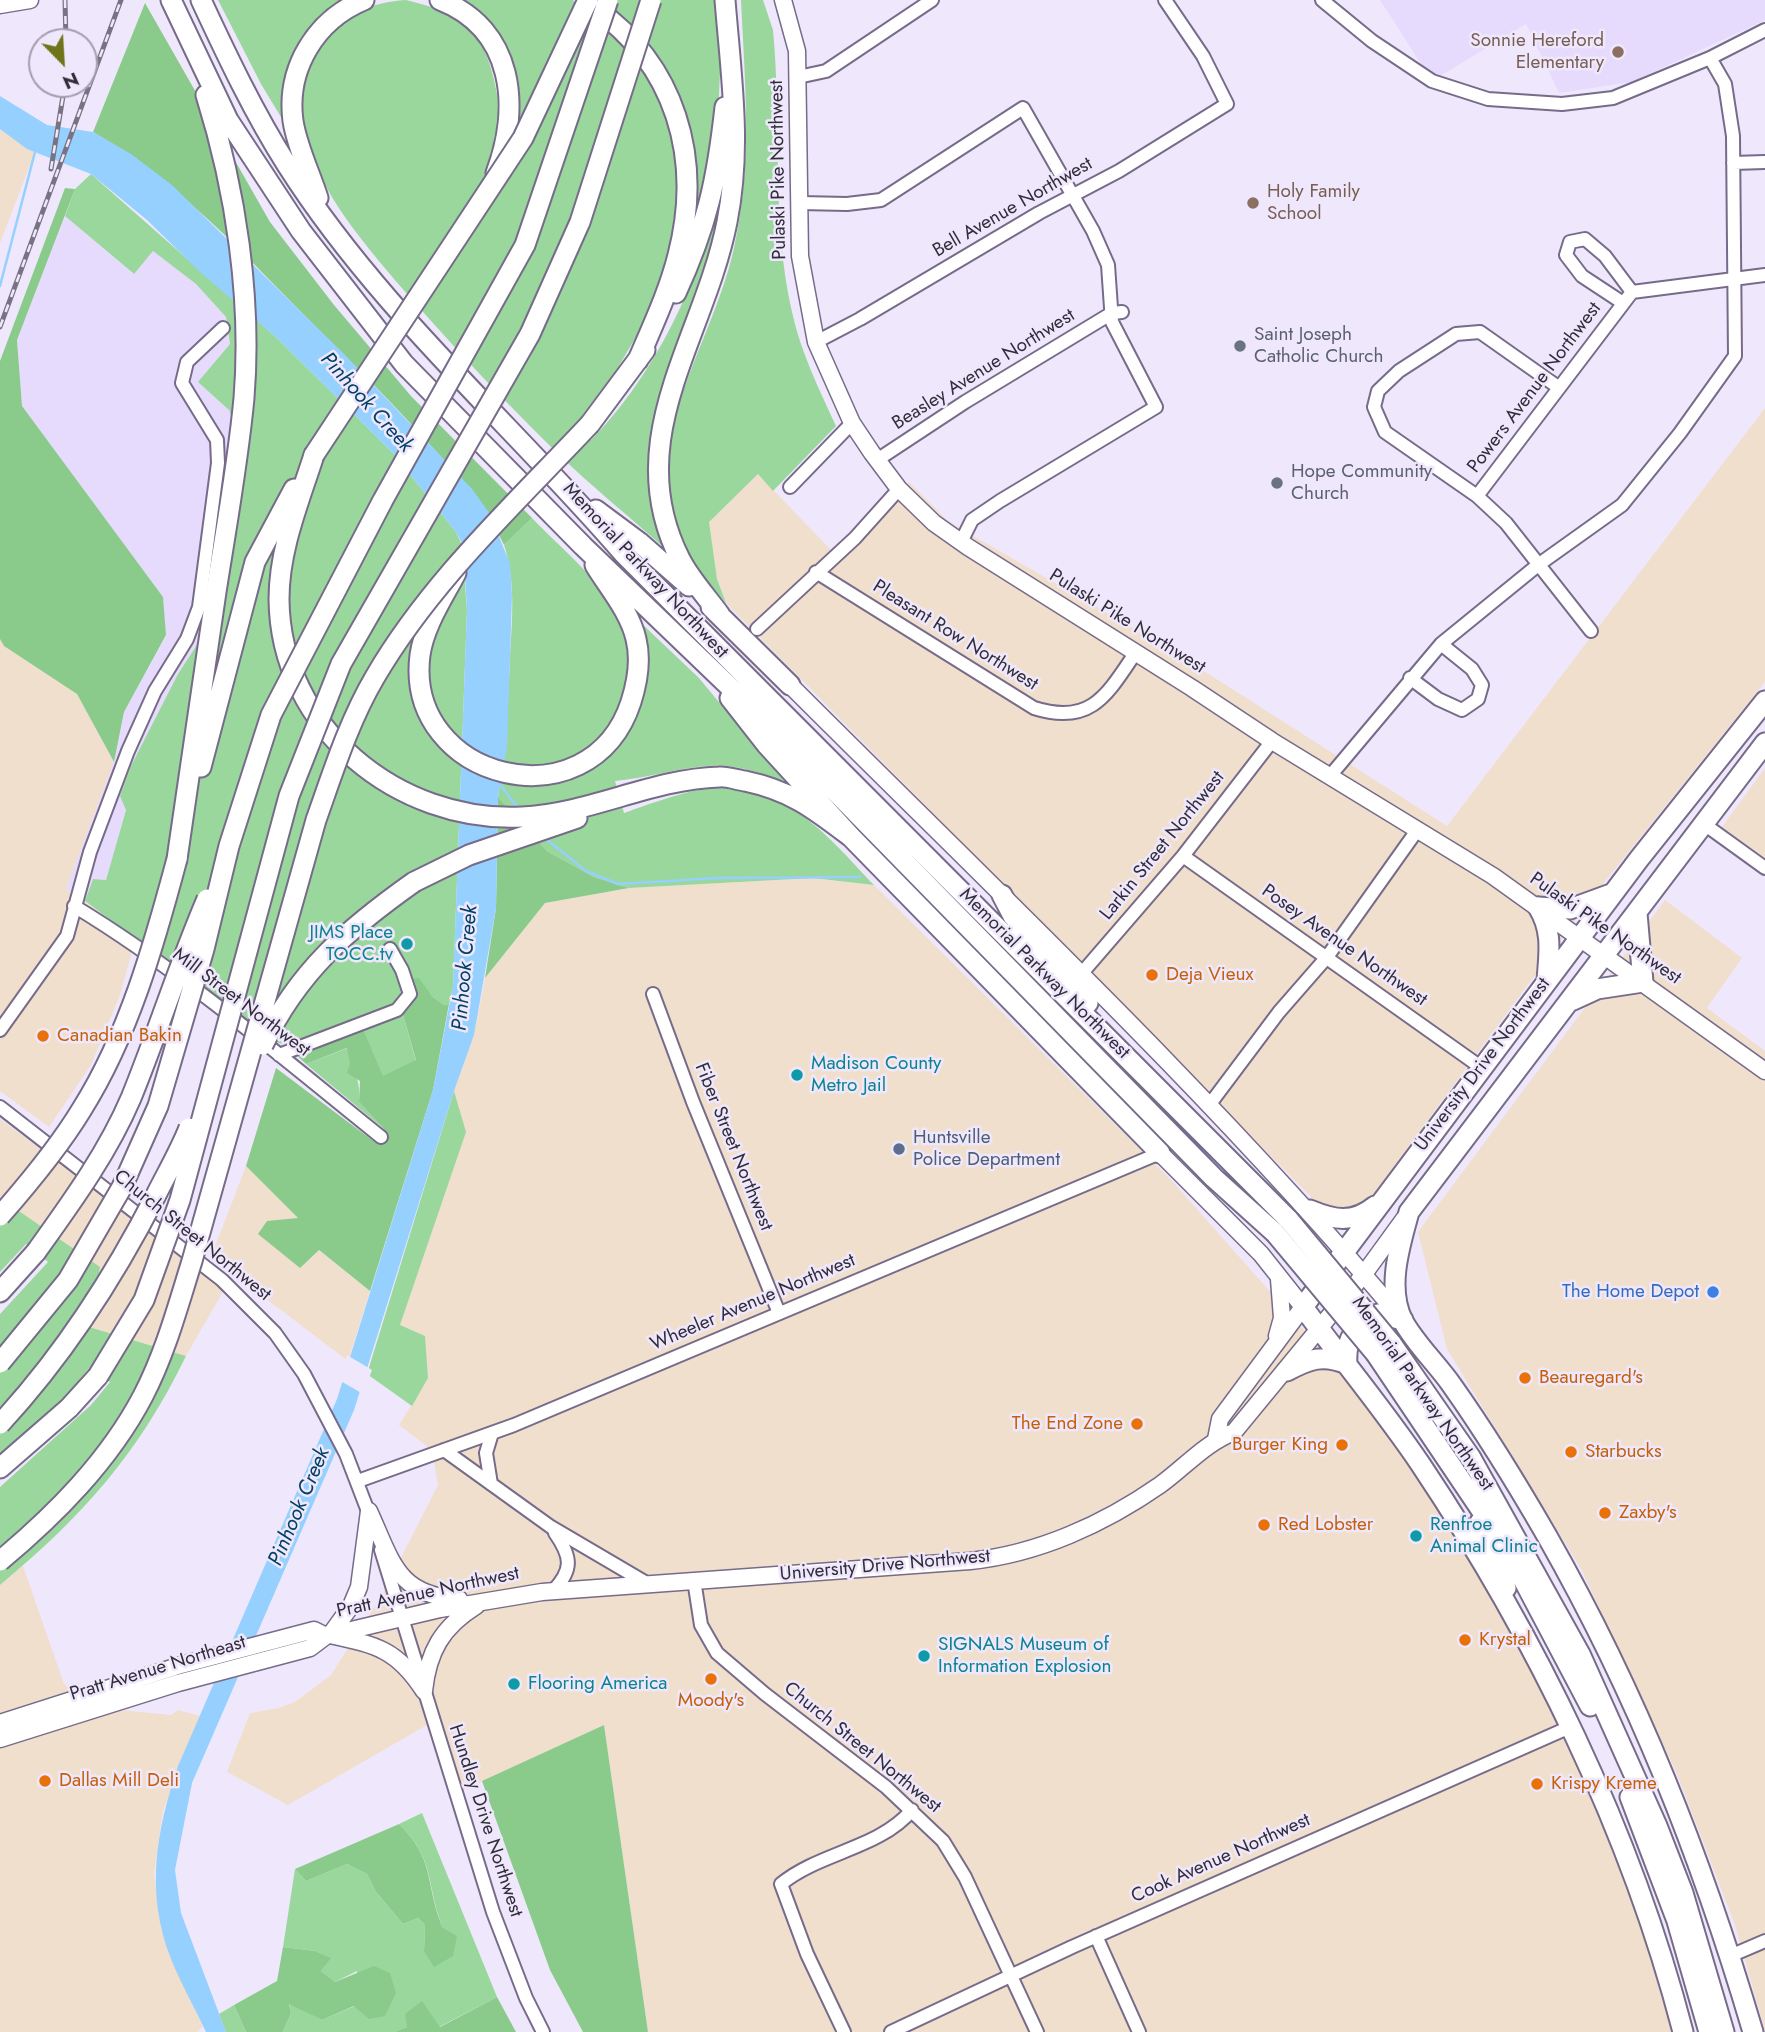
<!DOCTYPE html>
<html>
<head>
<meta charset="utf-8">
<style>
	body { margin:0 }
	#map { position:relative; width:1765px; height:2032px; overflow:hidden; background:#efe8fc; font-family:Jost,sans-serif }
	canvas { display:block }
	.north { position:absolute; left:28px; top:28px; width:70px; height:70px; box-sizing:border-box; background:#efe8fc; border:2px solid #a39dae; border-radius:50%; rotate:156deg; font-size:19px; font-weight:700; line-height:28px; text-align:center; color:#322d3a }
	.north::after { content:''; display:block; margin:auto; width:24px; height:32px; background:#6f7319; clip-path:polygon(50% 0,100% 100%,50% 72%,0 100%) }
</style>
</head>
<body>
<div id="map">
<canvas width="1765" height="2032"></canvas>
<div class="north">N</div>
</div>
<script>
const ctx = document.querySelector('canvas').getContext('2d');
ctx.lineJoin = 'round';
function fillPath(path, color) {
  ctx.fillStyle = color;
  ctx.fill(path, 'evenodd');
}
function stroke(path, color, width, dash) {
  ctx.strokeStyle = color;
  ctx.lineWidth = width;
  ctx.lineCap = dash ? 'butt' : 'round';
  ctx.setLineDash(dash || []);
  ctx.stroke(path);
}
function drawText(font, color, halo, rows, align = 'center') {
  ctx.font = font + ' Jost,sans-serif';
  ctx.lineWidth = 5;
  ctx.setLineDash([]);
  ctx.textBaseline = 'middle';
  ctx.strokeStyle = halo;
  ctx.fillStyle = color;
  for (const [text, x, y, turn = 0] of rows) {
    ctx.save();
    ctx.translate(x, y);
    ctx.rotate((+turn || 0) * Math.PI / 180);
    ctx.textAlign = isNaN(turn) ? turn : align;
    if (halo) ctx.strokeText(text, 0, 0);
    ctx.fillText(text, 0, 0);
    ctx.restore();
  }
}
fillPath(new Path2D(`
	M0,129L35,152L0,243Z
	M1765,408V682L1598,890L1362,1209H1323L726,603L717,579L708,522L758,474L831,550L909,482L949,522L1163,645L1447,826Z
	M0,639L4,646L77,694L114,762L66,889L136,937L120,995L91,1065L49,1127L0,1091Z
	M1765,768V858L1722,827Z
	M813,878L874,885L1173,1182L1349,1381L1425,1484L1506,1616L1575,1755L1632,1896L1674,2032H648L604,1725L455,1794L427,1725L288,1805L227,1772L250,1713L279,1708L295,1702L331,1675L383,1593L438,1485L432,1450L399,1425L428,1378L400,1325L465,1132L454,1091L474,1035L485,978L545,903L629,888Z
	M1665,900L1742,958L1707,1008L1765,1051V2031L1735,1925L1677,1774L1581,1569L1447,1349L1418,1232Z
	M0,1119L210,1276L224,1290L186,1356L89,1327L20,1211L0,1198Z
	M246,1166L298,1218L318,1250L370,1291L348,1361L211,1257Z
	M23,1566L64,1684L101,1708L171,1715L178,1710L200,1716L163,1811L154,1874L162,1930L172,1960L203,2026L197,2032H0V1585Z`), '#f0dfcd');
fillPath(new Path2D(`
	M1380,0H1765V20L1632,82L1559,93L1526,24L1432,81Z
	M65,216L133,274L153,251L196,284L226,317L230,344L199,382L229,410L246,458L220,609L178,674L126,810L106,880L93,879L85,901L66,889L114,762L124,712L166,636L163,597L22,407L17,340Z`), '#e6dbfc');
fillPath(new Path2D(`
	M218,0H344C310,17 287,57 283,94C283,104 286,117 287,127L261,84Z
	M406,0C470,15 487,36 498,99L519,97C513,43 496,30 454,0H573L648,70L662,95L681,165L678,230L653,308L617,369L575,425L591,440C668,361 709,255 731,149L720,229L659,412L665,539L661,545C632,519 601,494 573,468C513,411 456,350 401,287C368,248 330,205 312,156C301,125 298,82 315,53C334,18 368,2 406,0Z
	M602,0H717L721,51L715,181L691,246C695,214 700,180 695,148C685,89 650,34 602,0Z
	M741,0H763L773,30C782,123 771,221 792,312C801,353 819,389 836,426L773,491L758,474L709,522L717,579L726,603C715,590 701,577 692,562C625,454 711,353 734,248C753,161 745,88 741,0Z
	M91,174L278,339L393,453L456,532L462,545L467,610L453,987L449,1004L444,1005L433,997L419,979L399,1001L416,1061L383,1077L363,1028L326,1031L287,1046L274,1041L85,901L93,879L106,880L126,810L120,796L131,766L178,674L220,609L246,458L229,410L198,382L230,344L226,317L196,284L153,251L134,274L65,216L75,189Z
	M532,518C570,558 629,601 631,660C632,687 621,719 616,745C645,706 638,669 640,622L699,678L784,781C760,773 734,763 708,766C678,768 647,778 615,781L624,813C657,802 694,786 729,788C793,791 834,843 874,885L813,878L629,888L594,877L547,851L498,797C506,750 508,705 510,657C512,619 516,582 504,545Z
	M348,1048C352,1071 361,1077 359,1102L384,1129L306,1064Z
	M454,1091L466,1132L400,1325L425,1336L428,1378L412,1406L367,1374Z
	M0,1198L100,1267L89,1327L186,1356C139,1453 82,1517 0,1585V1487L91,1405L110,1382L89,1368L63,1401L0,1455V1314L48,1262L26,1244L0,1272Z
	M422,1813L497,1997L439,2027H407L394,2032H283L291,2013L289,2003L322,2020L355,2006L357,1971L335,1982L321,1971L330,1958L315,1951L283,1947L295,1869L306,1881L347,1864L367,1874L376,1892L403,1924L418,1918L425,1925L424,1951L443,1928C425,1883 437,1862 399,1824Z
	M234,2005L246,2032H226L219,2014Z`), '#9ad79c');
fillPath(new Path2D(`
	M145,3L270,222L334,305L411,396L532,518L504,545C483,500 457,475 425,439C390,401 354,364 317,328C247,258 180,182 93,132Z
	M65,188L75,189L17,340L22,406L163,597L166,635L124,712L114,762L77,694L4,646L0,639V361Z
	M498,797L547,851L594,877L629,888L545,903L485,978L496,908Z
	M419,978L433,997L444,1005L449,1004L433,1090L370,1291L319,1250L300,1268L258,1234L267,1221L298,1218L246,1166L276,1068L376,1143L386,1140L384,1129L359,1102L360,1081L347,1073L350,1063L347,1048L306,1064L287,1046L349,1021L363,1028L383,1076L416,1060L399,1001L410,979Z
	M604,1725L648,2032H583L550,1970L482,1781Z
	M399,1824C437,1862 424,1883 443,1928L457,1936L453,1956L434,1967L424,1951L425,1925L418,1918L403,1924L376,1892L367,1874L347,1864L306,1881L295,1869Z
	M283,1947L315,1951L331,1958L321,1971L335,1982L374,1966L390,1973L396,1993L385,2016L369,2019L354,2006L322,2020L289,2004L291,2013L283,2032H246L234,2005L277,1981Z
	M497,1997L516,2032H394L407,2027L405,2014L422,2001L440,2027Z`), '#8acb8c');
fillPath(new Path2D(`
	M0,96L47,125L93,132L131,154L172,185L345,355L472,489L490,514L510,564L512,595L507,748L498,797L496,908L474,1035L454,1091L354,1410L192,1783L175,1870L181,1913L226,2032H206C195,2008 181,1984 171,1959C145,1892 156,1832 178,1766L337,1399L433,1090L453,986L467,610L463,545L456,532L393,453L278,339L200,272L147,220L91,174L27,149L0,129Z`), '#95d0fe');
fillPath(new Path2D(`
	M347,1355L372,1370L363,1394L339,1380Z`), '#efe8fc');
stroke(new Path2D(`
	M0,286L35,152
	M500,784L519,810
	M545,838L586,871L618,884L718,878L860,877`), '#95d0fe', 2.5);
const minor = new Path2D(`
	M1322,0L1372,41L1432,81L1488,99L1562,104L1613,98L1710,58L1765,30
	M798,77L826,71L932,0
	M1733,163L1765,162
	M800,203L847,204L881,200L1023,108L1093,231L1108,265L1112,322L1156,407L1000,501L972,520L961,542
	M1623,303L1582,276L1566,255L1570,242L1585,239L1605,256L1632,292
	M816,342L860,319L1039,213L1119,171L1227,104L1203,56L1165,0
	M1558,387L1480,332L1456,334L1399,371L1378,391L1374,407L1385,432L1477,496L1506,523L1591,631
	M877,460L965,402L1112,313L1122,312
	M790,487L852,423
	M1477,496L1632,292L1765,275
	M816,572L1034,708C1091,726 1107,695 1136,652
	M757,629L855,538L899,489
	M1410,678L1438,699L1462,710L1478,699L1482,685L1472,669L1441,644
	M1330,776L1441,644L1538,565L1622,505L1680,433L1735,356L1733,136L1725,84L1710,58
	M1704,824L1765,868
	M1183,856L1482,1068
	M74,906C180,970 284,1059 381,1137
	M1082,973L1183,856L1272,741
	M653,994L693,1102L779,1313
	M0,1030L67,936L90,852L128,751L155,691L187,639L199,607L218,463L217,440L182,383L187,362L223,328
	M279,1055L397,1010L410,994L402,970L390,949
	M1210,1104L1279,1012L1327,957L1418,829
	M0,1107L222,1280L275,1333L304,1374L346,1454L371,1519
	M444,1450L551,1527L648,1584
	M358,1481L514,1425L1160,1153
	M491,1484L486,1453L492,1433
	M381,1550L493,1912L526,1998L543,2032
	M694,1580L701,1625L717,1653L765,1694L886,1787L943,1841L965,1877L1037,2032
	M553,1591C573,1570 572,1557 555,1533
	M1096,1936L1139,2032
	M1730,1956L1765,1941
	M844,2032L807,1954L781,1884C820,1852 879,1849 912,1810
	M891,2032L1072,1947L1570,1727`);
const major = new Path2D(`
	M783,0L797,51L800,256L816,342L852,423L872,453L899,489L934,523L968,547L1192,688L1272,741L1493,876L1765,1071
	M0,5L30,0
	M790,685C997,892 1211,1093 1400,1317
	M1160,1153L1261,1254L1303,1307L1220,1419L1216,1439
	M1277,1336L1282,1318L1279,1279
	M369,1511L359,1587L351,1606L330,1635C376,1645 397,1649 424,1691
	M369,1511C392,1561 397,1596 459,1599
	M424,1691C428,1652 442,1627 476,1606
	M0,1723L181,1665L314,1630L326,1636L440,1609L542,1592L970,1561C1038,1554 1104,1524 1160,1485C1185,1467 1205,1443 1234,1432L1364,1274L1404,1219
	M0,1739L178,1683L310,1648L326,1636`);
const highway = new Path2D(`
	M171,0L228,120L301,231L404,364L583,546L785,740L1214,1178L1275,1233
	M201,0C227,56 254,113 287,165C379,310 513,425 624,554L1289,1220
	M440,0C514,29 521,107 496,173
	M592,6C676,64 703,158 678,255C669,291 653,325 638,360
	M318,198C310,173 297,147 293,121C286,68 316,20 364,0
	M676,293C707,226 717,180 725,107
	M590,424L645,350
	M314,455C299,502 279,549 279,599C280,728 398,823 522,817C589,814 652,779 719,777C727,776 737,780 745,781C792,791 814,809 851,837
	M596,510L639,542L689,586
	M456,573C443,598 424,626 420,655C404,780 590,827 631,702C637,683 641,659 636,639C630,612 609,588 595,565
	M711,607L790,685
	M720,615C707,597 690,579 680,559C619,439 704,339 727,222C742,147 731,75 725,0
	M730,698L766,744L851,837L1160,1153
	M201,767L255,562L294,489
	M177,859C190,770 203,681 216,592C226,528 238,463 244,398C252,298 236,191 206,95
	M414,882L469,855L577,818
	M1002,895L1013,916L1088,1003
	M1538,907C1553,931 1549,953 1547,980
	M1538,907L1570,909L1611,894
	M1573,1000L1597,989L1643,982L1637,913
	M1310,1210C1334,1220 1353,1224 1375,1206
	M0,1292L36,1252
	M1391,1343L1471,1458L1580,1654L1657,1826L1683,1893L1724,2032
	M1376,1354L1506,1547L1590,1706
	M1347,1364C1345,1338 1356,1325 1378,1314L1403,1320
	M1287,1371C1309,1359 1323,1354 1347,1364
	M0,1468L69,1408L98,1376
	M1480,1522L1506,1588
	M1630,1797L1677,1921L1709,2032
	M1683,2032C1631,1831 1536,1637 1421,1465C1384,1410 1342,1360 1303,1307L1639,859L1765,701
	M1753,2032C1701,1856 1638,1696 1547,1536C1517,1484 1485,1432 1451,1384C1436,1363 1415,1343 1403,1321C1386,1288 1400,1245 1409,1212L1765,743`);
stroke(minor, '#766b89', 16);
stroke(major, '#766b89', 19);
stroke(highway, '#766b89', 23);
stroke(minor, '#fff', 12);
stroke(major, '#fff', 16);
stroke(highway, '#fff', 19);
const rail = new Path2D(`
	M65,0L66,42
	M51,169L65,84
	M0,327L121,0`);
stroke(rail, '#787382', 5);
stroke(rail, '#efe8fc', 2.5, [8]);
const highwayBridge = new Path2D(`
	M314,455L523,138L588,0
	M263,1045C298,971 349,928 414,882
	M0,1216C29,1183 59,1147 82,1109C129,1034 154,945 177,859
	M1289,1220L1391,1343
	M1275,1233L1376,1354
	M36,1252C71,1203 107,1154 131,1098C158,1032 179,964 207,899
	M0,1363L68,1280L122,1187L158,1106L204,949L229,846L271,715L383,500L525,245L608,0
	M98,1376L144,1300L180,1200L289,796L341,664L530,334L580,222L651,0
	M0,1424C64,1355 113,1279 156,1195C167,1173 180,1151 189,1128
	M0,1561C55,1515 109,1461 143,1396C165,1354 178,1306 192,1261L316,820C333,772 349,721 375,677C431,581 515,504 590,424`);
stroke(highwayBridge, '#766b89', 23, []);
stroke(highwayBridge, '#fff', 19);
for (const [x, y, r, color] of [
	[1618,52,7,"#8d6e63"],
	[1253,203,7,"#8d6e63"],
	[1240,346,7,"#6b7280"],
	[1277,483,7,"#6b7280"],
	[407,944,7,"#0f9aa8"],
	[1152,975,7,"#e8710a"],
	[43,1036,7,"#e8710a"],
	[797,1075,7,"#0f9aa8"],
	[899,1149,7,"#5c6f8a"],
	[1713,1292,7,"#3f7fe0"],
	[1525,1378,7,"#e8710a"],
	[1137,1424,7,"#e8710a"],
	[1342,1445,7,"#e8710a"],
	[1571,1452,7,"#e8710a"],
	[1605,1513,7,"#e8710a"],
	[1264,1525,7,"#e8710a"],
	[1416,1536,7,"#0f9aa8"],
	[1465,1640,7,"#e8710a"],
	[924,1656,7,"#0f9aa8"],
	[711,1679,7,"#e8710a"],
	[514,1684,7,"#0f9aa8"],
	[45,1781,7,"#e8710a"],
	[1537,1784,7,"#e8710a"]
]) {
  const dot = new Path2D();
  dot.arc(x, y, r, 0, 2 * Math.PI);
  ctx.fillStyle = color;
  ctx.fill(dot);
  stroke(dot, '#efe8fc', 2.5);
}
drawText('19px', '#785e54', '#efe8fc', [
	["Sonnie Hereford",1604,41],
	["Elementary",1604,63],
	["Holy Family",1267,192,"left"],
	["School",1267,214,"left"]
], 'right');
drawText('19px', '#322d3a', '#efe8fc', [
	["Pulaski Pike Northwest",779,170,-91],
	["Bell Avenue Northwest",1013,208,-30],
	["Beasley Avenue Northwest",984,370,-32],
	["Powers Avenue Northwest",1535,388,-53],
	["Memorial Parkway Northwest",645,571,47],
	["Pulaski Pike Northwest",1127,622,32],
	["Pleasant Row Northwest",955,636,32],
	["Larkin Street Northwest",1163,846,-51],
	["Pulaski Pike Northwest",1605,929,35],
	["Posey Avenue Northwest",1344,946,35],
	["Memorial Parkway Northwest",1044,974,45],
	["Mill Street Northwest",241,1003,37],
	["University Drive Northwest",1483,1065,-53],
	["Fiber Street Northwest",733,1147,68],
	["Church Street Northwest",192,1236,39],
	["Wheeler Avenue Northwest",753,1303,-23],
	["Memorial Parkway Northwest",1422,1394,55],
	["University Drive Northwest",885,1566,-5],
	["Pratt Avenue Northwest",428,1593,-12],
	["Pratt Avenue Northeast",158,1669,-17],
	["Church Street Northwest",862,1748,39],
	["Hundley Drive Northwest",485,1821,72],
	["Cook Avenue Northwest",1221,1859,-24]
]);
drawText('19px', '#5b616d', '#efe8fc', [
	["Saint Joseph",1254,335],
	["Catholic Church",1254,357],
	["Hope Community",1291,472],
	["Church",1291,494]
], 'left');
drawText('19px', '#0d838f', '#efe8fc', [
	["JIMS Place",393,933,"right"],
	["TOCC.tv",393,955,"right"],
	["Madison County",811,1064],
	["Metro Jail",811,1086],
	["Renfroe",1430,1525],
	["Animal Clinic",1430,1547],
	["SIGNALS Museum of",938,1645],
	["Information Explosion",938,1667],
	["Flooring America",528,1684]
], 'left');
drawText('19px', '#c56008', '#efe8fc', [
	["Deja Vieux",1166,975],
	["Canadian Bakin",57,1036],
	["Beauregard's",1539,1378],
	["The End Zone",1123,1424,"right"],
	["Burger King",1328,1445,"right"],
	["Starbucks",1585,1452],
	["Zaxby's",1619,1513],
	["Red Lobster",1278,1525],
	["Krystal",1479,1640],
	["Moody's",711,1701,"center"],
	["Dallas Mill Deli",59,1781],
	["Krispy Kreme",1551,1784]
], 'left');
drawText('19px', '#4e5e75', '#efe8fc', [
	["Huntsville",913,1138],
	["Police Department",913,1160]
], 'left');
drawText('19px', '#366cbe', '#efe8fc', [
	["The Home Depot",1699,1292]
], 'right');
drawText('italic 21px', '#034165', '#efe8fc', [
	["Pinhook Creek",366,403,48],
	["Pinhook Creek",466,968,-85],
	["Pinhook Creek",300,1507,-67]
]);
</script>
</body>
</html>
